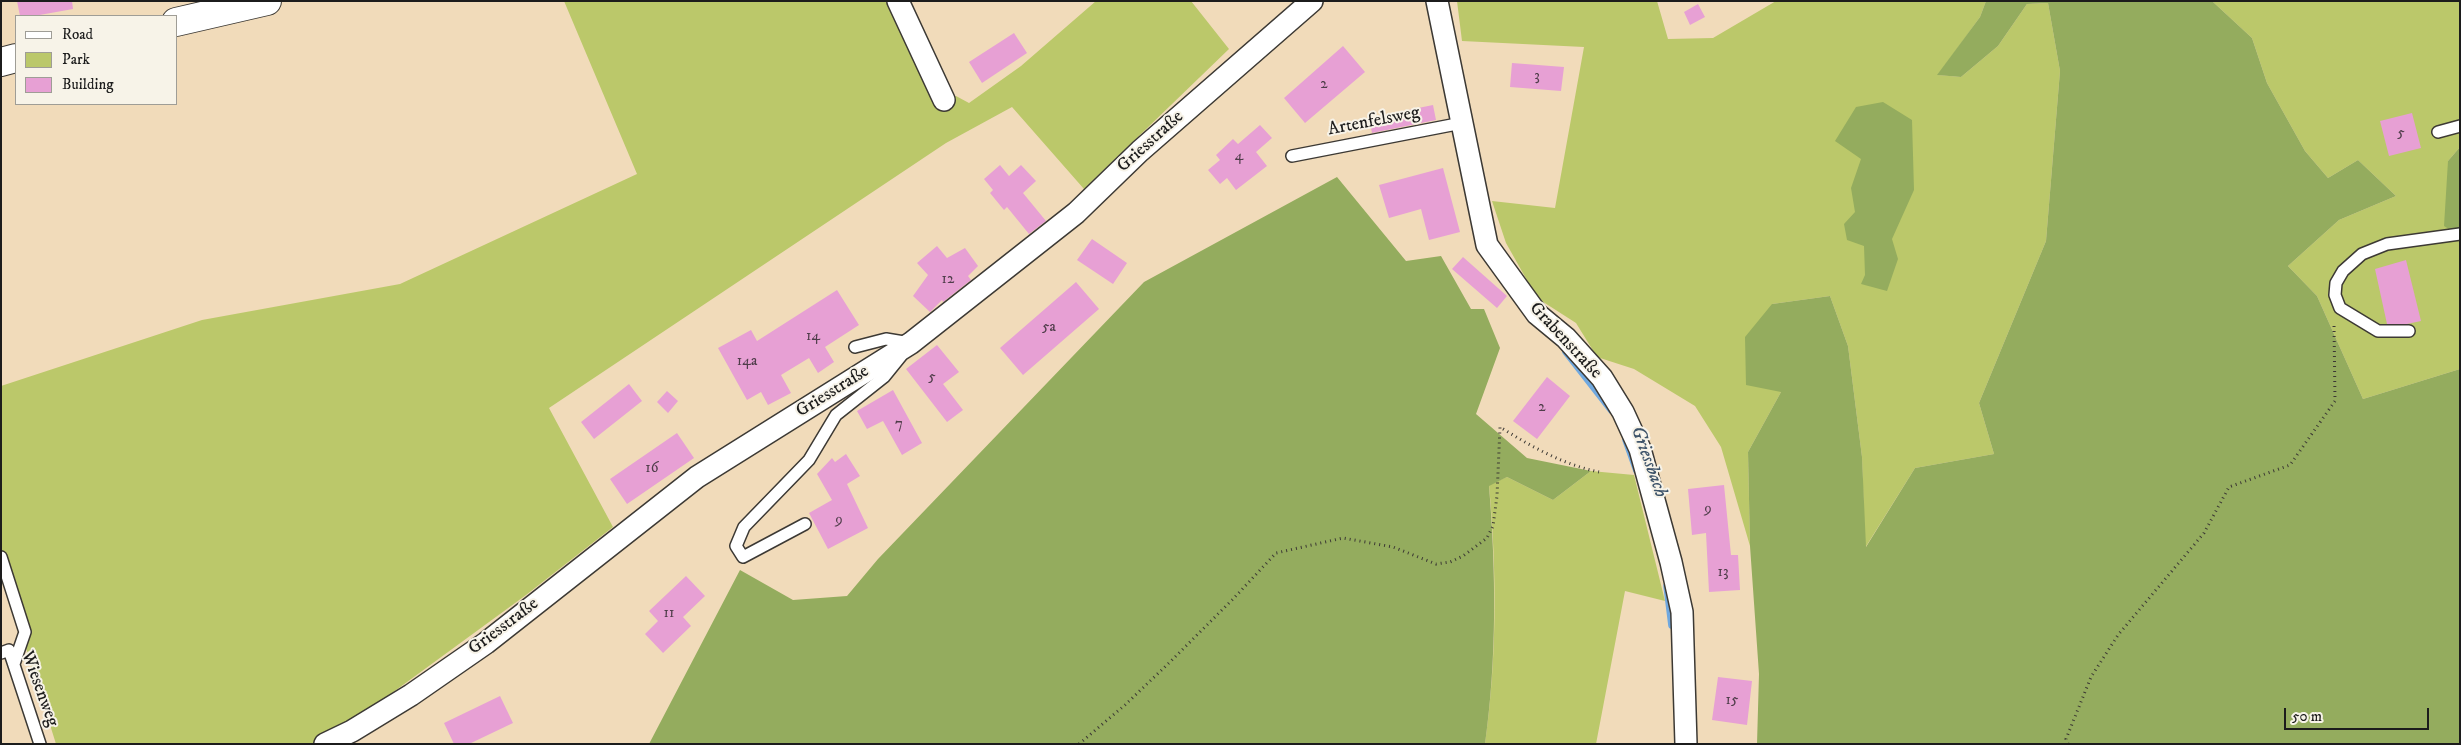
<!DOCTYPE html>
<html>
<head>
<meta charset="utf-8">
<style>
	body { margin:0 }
	#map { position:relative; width:2461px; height:745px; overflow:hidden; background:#f1dbba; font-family:"IM FELL DW Pica",serif }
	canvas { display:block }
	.frame { position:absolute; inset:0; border:2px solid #1c1c1c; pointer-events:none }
	.legend { position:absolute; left:15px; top:15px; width:162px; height:90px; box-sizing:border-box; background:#f7f3e8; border:1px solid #9f9d96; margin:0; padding:6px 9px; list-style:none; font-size:15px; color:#1c1c1c }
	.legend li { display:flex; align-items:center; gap:10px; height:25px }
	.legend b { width:25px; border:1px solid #9f9d96 }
	.scale { position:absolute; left:2284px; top:708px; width:145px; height:22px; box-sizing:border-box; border:2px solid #1c1c1c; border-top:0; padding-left:6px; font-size:15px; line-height:18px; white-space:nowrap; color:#1c1c1c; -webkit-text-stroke:4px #f7f3e8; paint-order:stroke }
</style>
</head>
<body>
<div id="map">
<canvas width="2461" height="745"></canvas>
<div class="frame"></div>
<ul class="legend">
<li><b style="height:6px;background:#fff"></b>Road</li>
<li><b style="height:14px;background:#bbc86a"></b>Park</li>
<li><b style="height:14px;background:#e7a0d4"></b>Building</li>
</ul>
<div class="scale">50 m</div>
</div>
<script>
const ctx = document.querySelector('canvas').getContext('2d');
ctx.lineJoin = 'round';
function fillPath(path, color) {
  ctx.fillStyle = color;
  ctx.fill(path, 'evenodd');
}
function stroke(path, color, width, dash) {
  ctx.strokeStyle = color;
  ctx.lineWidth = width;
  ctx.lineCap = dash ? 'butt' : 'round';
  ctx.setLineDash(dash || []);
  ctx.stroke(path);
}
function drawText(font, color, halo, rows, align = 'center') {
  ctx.font = font + ' "IM FELL DW Pica",serif';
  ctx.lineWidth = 4;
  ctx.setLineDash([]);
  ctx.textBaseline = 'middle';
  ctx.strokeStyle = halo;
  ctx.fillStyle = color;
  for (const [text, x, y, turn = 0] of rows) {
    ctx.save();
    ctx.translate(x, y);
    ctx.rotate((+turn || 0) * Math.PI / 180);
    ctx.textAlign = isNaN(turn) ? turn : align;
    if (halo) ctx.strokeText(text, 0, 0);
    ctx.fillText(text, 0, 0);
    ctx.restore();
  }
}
fillPath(new Path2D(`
	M564,1H888L939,104L956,96L969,103L1021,66L1096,1H1191L1229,49L1084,189L1012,107L946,143L549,408L613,527L526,595L355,720L311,744H56L1,568V386L202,320L400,284L637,174Z
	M1457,1H1657L1668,39L1713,38L1776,1H1986L1980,17L1938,75L1961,77L1998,46L2027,4L2048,3L2060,71L2046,241L1979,403L1994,454L1915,468L1865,548L1862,457L1848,346L1830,296L1772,304L1781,392L1748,452L1750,546L1721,447L1695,406L1634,369L1597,357L1576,323L1537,298L1506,243L1492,201L1555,208L1584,47L1462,41Z
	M2212,1H2460V147L2448,161L2460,236V369L2363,399L2317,296L2288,266L2339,220L2396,196L2358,160L2328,178L2305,151L2267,83L2252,38Z
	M1591,471L1634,475L1665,601L1625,591L1596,744H1485C1497,658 1497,572 1489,485L1507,477L1553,500Z`), '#bbc86a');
fillPath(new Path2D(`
	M1986,1H2212L2252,38L2267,83L2305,151L2328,178L2358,160L2396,196L2339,220L2288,266L2317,296L2363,399L2460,369V744H1757L1759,674L1750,546L1748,452L1781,392L1746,385L1745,337L1772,304L1830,296L1848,346L1862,457L1866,547L1915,468L1994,454L1979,403L2046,241L2060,71L2048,3L2027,4L1998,46L1961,77L1937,75L1980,17Z
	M1883,102L1912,120L1914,190L1892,239L1898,259L1887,291L1861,284L1865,275L1864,246L1847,240L1844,224L1855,212L1851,188L1861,159L1835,141L1856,107Z
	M2460,147V236L2444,226L2448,161Z
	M1337,177L1406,261L1441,256L1471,309H1484L1500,348L1476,414L1527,458L1591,471L1553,500L1507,477L1489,486C1496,572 1497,658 1485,744H649L740,570L793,600L847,596L878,559L1144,282Z`), '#94ac5e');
stroke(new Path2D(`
	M1565,352L1611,411
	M1625,440L1636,471
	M1666,586L1671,626`), '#70a8df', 5.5);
fillPath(new Path2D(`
	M17,1H72L73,9L34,16H20Z
	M1698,4L1705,17L1690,25L1684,12Z
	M1014,33L1027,53L982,83L969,62Z
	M1343,46L1365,72L1305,123L1284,98Z
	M1512,63L1564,67L1561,91L1510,87Z
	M1433,105L1436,120L1372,133L1369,118Z
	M2412,113L2421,148L2389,156L2380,121Z
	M1260,125L1272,138L1256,152L1267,166L1236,190L1227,178L1220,184L1208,170L1220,160L1216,155L1233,139L1238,144Z
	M1000,165L1009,176L1021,165L1036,181L1023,193L1046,221L1029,234L1007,207L1004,210L990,193L993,190L984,179Z
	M1443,168L1460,232L1429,240L1421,209L1389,218L1379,185Z
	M1092,239L1127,263L1113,284L1077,260Z
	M937,246L947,258L965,248L978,266L968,276L971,280L943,302L942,300L930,312L913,296L928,275L917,263Z
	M1463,257L1507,296L1497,308L1452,269Z
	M2406,260L2421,321L2407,324H2387L2375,269Z
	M1076,282L1099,309L1023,375L1000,348Z
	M837,290L859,325L825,347L834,362L818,373L809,358L781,375L791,393L768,405L761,392L747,400L718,348L751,330L757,341Z
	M937,345L959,372L943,384L963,410L947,422L906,369Z
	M1547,377L1570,396L1537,439L1513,421Z
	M629,384L642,401L594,439L581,422Z
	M893,390L922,443L902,455L883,421L867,429L857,411Z
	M667,391L678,401L668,413L657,402Z
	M677,433L694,458L627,504L610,479Z
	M846,454L860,476L847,484L868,528L828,549L809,513L832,500L817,474L832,458L835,462Z
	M1724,485L1731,555H1738L1740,590L1709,592L1706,533L1692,535L1688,489Z
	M686,576L705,596L683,617L691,626L663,653L645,634L658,621L649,611Z
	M1718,677L1752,681L1747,725L1712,720Z
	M500,696L513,723L469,744H454L444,723Z`), '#e7a0d4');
const service = new Path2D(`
	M2438,132L2460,126
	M1292,156L1462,123
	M2409,331H2378L2340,308L2335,295L2336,283L2343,271L2362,254L2387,244L2460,234
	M855,347L886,339L910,343
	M805,524L743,557L736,546L744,527L809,460L836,415L884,377L901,356
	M1,557L25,632L14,664
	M1,653L9,650L40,744`);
const minor = new Path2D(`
	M898,1L944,100
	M1437,1L1487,245L1537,314L1566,338L1602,378L1623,412L1640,449L1671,562L1682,612L1686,744
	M325,744L352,731L411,695L486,643L697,477L911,343L1076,213L1140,151L1312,1`);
const tertiary = new Path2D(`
	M176,22L267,1
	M1,62L16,58`);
stroke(service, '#3c3934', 14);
stroke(minor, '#3c3934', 24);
stroke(tertiary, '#3c3934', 30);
stroke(new Path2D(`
	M1079,744L1125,705L1170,662L1234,598L1276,553L1343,538L1393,547L1436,564L1450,562L1463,556L1487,538L1493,526L1497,496L1500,427C1532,447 1562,464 1599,472
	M2068,744L2066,739L2091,677L2118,635L2204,533L2229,487L2290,465L2335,401L2334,323`), '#3c3934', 3, [1, 4]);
stroke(service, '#fff', 11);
stroke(minor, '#fff', 21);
stroke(tertiary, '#fff', 28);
drawText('15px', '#4f3d4a', null, [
	["3",1537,77],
	["2",1324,85],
	["5",2401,134],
	["4",1239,157],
	["12",948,280],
	["5a",1049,328],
	["14",813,337],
	["14a",747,362],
	["5",932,378],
	["2",1542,408],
	["7",899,425],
	["16",652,469],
	["9",1708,510],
	["9",839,521],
	["13",1723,573],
	["11",669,614],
	["15",1732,701]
]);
drawText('18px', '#1c1c1c', '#f7f3e8', [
	["Artenfelsweg",1374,122,-11],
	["Griesstraße",1151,142,-42],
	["Grabenstraße",1565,341,47],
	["Griesstraße",833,392,-32],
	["Griesstraße",504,627,-37],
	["Wiesenweg",39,689,70]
]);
drawText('italic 19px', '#3e546a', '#f7f3e8', [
	["Griessbach",1648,462,70]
]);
</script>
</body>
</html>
